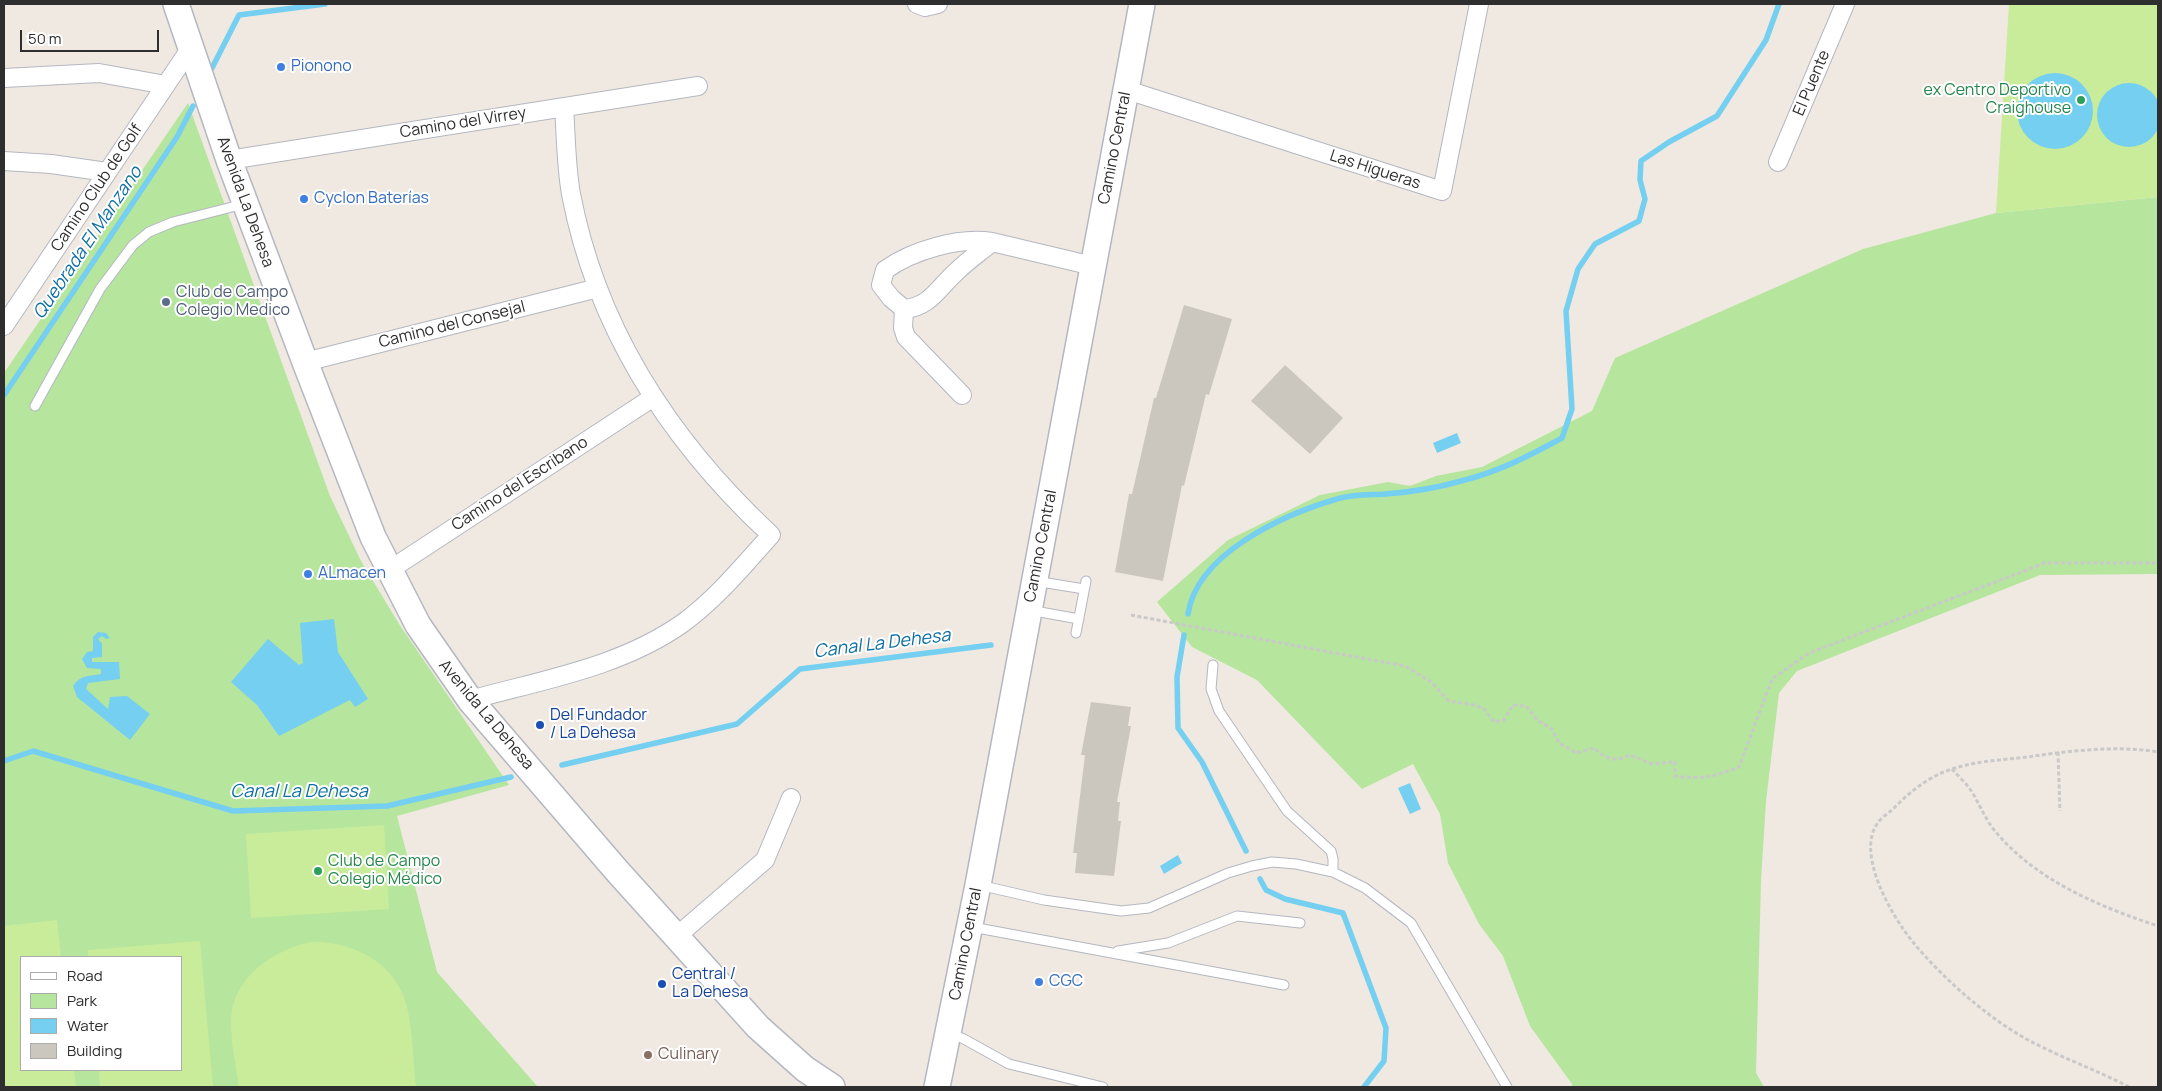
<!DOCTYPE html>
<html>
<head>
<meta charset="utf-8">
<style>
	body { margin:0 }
	#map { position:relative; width:2162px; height:1091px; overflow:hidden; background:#efe9e1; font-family:Manrope,sans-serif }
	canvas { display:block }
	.frame { position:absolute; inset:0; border:5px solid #2e2e2e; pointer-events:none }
	.legend { position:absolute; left:20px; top:956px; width:162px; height:115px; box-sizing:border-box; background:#fff; border:1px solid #ababab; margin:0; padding:6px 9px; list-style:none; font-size:15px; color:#2e2e2e }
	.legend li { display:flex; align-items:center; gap:10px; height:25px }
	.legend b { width:25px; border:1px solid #ababab }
	.scale { position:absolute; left:20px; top:30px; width:139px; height:22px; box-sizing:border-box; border:2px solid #2e2e2e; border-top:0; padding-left:6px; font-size:15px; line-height:18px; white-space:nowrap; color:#2e2e2e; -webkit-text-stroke:4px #fff; paint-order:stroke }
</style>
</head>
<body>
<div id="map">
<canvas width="2162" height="1091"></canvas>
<div class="frame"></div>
<ul class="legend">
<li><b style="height:6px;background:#fff"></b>Road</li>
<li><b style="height:14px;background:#b6e59e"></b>Park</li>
<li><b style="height:14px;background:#75cff0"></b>Water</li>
<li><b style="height:14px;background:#cbc7bf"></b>Building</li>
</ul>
<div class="scale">50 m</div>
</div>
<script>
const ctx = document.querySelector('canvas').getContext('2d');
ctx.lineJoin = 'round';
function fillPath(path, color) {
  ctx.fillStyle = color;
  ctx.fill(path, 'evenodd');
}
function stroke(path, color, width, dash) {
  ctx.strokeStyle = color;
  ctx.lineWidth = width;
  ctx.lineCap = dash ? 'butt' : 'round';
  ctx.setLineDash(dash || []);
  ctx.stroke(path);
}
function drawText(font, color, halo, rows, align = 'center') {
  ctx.font = font + ' Manrope,sans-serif';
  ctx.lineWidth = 4;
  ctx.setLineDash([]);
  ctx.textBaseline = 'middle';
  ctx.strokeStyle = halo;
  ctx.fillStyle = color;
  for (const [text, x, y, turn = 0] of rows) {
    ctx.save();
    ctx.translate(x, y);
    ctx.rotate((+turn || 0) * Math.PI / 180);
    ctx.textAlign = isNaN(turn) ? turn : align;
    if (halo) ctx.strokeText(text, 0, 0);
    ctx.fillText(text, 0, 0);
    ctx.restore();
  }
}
fillPath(new Path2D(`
	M188,103L330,496L361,561L399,624L509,785L397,816L437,972L538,1087H4V373ZM21,957H181V1070H21Z
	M2158,197V574L2040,575L1797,671L1779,693L1766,801L1761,880L1756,1073L1764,1087H1572V1084L1530,1026L1503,956L1479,924L1448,863L1440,814L1413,764L1362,789L1257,680L1192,647L1157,602L1228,540L1320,495L1388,482L1410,486L1436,476L1482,467L1592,411L1615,358L1863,249L1996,213Z`), '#b6e59e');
fillPath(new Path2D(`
	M2009,4H2158V197L1996,213Z
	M384,825L389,909L251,918L246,834Z
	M57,920L61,957H21V1070H74L76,1087H4V926Z
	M200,941L213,1087H100L99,1070H181V957H88V950Z
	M311,942C353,941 397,963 407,1007C413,1033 413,1061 416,1087H239C236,1066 231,1044 231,1022C231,978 273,950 311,942Z`), '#c9ec9a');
fillPath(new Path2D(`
	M2017 111a38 38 0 1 1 76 0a38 38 0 1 1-76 0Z
	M2097 115a32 32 0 1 1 64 0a32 32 0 1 1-64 0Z
	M1457,433L1461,443L1437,453L1433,443Z
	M334,619L338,652L368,699L355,707L350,700L279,736L257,705L231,682L268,639L299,665L303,663L300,623Z
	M98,632L106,633L110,638L106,639L102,636L98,639L102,644V657L92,658V662H119L120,679L88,683L86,689L108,709L110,697L127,696L150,714L130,740L77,697L73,686C80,675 89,676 101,674V669L87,668L82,659L87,652L93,651V637Z
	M1410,783L1421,809L1410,814L1398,788Z
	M1178,855L1182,863L1164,874L1160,866Z`), '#75cff0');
stroke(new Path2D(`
	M212,68L239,15L325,4
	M4,395L177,137L193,106
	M1188,614C1197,553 1285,514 1337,499C1352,494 1371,495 1386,494C1411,492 1437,488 1461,481C1498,472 1529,456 1562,438L1572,409L1566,311L1578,269L1595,244L1639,221L1645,199L1640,180L1641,161L1669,142L1717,116L1766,40L1779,4
	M1184,635L1177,677L1178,728L1202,762L1246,851
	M4,761L33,751L233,811L387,806L511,777
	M562,765L737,724L800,669L991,645
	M1260,879L1266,890L1285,899L1343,913L1386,1028L1384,1061L1364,1087`), '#75cff0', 5.5);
fillPath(new Path2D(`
	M1184,305L1232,319L1209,395L1206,394L1184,486L1182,485L1163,581L1115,572L1129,494H1132L1154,398H1156Z
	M1285,365L1343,418L1310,454L1251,401Z
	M1091,702L1131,707L1128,726H1131L1117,802H1120L1118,821H1121L1114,876L1075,873L1077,853H1073L1085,755H1081Z`), '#cbc7bf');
const service = new Path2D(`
	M35,406L100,289L133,245L149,232L173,222L244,204
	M1035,581L1084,589
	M1029,610L1079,619
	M1076,633L1086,581
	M1213,665L1211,689L1219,711L1287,811L1331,851L1333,859V872
	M979,885L1044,900L1121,911L1149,908L1228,873L1252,866L1272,862L1296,864L1333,872L1365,888L1411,923L1507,1087
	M972,927L1284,985
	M1118,951L1168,943L1237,916L1300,923
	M948,1034L962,1038L1009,1064L1103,1087`);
const minor = new Path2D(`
	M917,4L925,7L938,4
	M4,78L99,73L166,85
	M1127,90L1442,191L1479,4
	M229,160L698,86
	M4,161L51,164L107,172
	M1778,162L1845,4
	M992,242C980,252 967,261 956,272C938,288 930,307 904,309L891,298L881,285L885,270C913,250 959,237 992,242L1093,266
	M904,309L903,328L906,337L962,395
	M4,326L190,49
	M305,362L598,288
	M388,571L652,398
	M470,700C542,680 621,667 683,623C717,598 743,566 771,535C671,442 597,330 571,194C566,166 566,136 564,107
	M677,936L765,860L791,798`);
const secondary = new Path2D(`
	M176,4L229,160L305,362L373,537L418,625L470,700L618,872L758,1027L805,1069L832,1087
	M937,1087L978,885L1142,4`);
stroke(service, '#b4b7c1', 11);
stroke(minor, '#b4b7c1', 20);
stroke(secondary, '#b4b7c1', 28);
stroke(new Path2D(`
	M1131,615L1405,666L1431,682L1449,701L1474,705L1484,709L1494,722L1504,720L1513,705L1526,706L1537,720L1552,729L1559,743L1576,753L1594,748C1607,760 1614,762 1630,755L1652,764L1675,762V776C1699,780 1717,776 1739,767L1772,679L1809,653L2045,563H2158
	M2058,752L2060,811
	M1952,769C1958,776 1967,784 1972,792C1980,805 1985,819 1995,831C2035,880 2100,907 2158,926
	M2129,1087C2099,1071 2067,1060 2036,1044C1993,1023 1943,979 1912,941C1892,916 1856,855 1877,824C1881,817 1891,812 1896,806C1912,790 1930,776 1952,769C1976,761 2002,760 2027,757C2069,751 2116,745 2158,752`), '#c9c9c9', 3, [4, 2.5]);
stroke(service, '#fff', 9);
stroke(minor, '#fff', 18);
stroke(secondary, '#fff', 25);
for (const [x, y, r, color] of [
	[281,67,5,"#3f7fe0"],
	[2081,100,5,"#2e9e5b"],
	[304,199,5,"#3f7fe0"],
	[166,302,5,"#5c6f8a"],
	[308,574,5,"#3f7fe0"],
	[540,725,5,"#1a4fb4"],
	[318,871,5,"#2e9e5b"],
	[1039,982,5,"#3f7fe0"],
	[662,984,5,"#1a4fb4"],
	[648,1055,5,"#8d6e63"]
]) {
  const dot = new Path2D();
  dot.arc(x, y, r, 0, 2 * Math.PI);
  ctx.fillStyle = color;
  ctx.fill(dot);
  stroke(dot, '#fff', 2);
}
drawText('16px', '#366cbe', '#fff', [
	["Pionono",291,67],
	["Cyclon Baterías",314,199],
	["ALmacen",318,574],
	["CGC",1049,982]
], 'left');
drawText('16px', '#2e2e2e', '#fff', [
	["El Puente",1812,83,-67],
	["Camino del Virrey",463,123,-9],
	["Camino Central",1115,148,-79],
	["Las Higueras",1375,170,18],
	["Camino Club de Golf",97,188,-56],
	["Avenida La Dehesa",245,202,70],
	["Camino del Consejal",452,325,-14],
	["Camino del Escribano",520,484,-33],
	["Camino Central",1041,546,-79],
	["Avenida La Dehesa",486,715,50],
	["Camino Central",966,944,-79]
]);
drawText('16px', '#27864d', '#fff', [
	["ex Centro Deportivo",2071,91],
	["Craighouse",2071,109],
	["Club de Campo",328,862,"left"],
	["Colegio Médico",328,880,"left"]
], 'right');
drawText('16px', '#4e5e75', '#fff', [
	["Club de Campo",176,293],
	["Colegio Medico",176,311]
], 'left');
drawText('16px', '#164399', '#fff', [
	["Del Fundador",550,716],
	["/ La Dehesa",550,734],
	["Central /",672,975],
	["La Dehesa",672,993]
], 'left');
drawText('16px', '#785e54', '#fff', [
	["Culinary",658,1055]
], 'left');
drawText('italic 18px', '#0d6fa3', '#fff', [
	["Quebrada El Manzano",88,243,-56],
	["Canal La Dehesa",882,644,-7],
	["Canal La Dehesa",299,792]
]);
</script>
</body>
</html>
